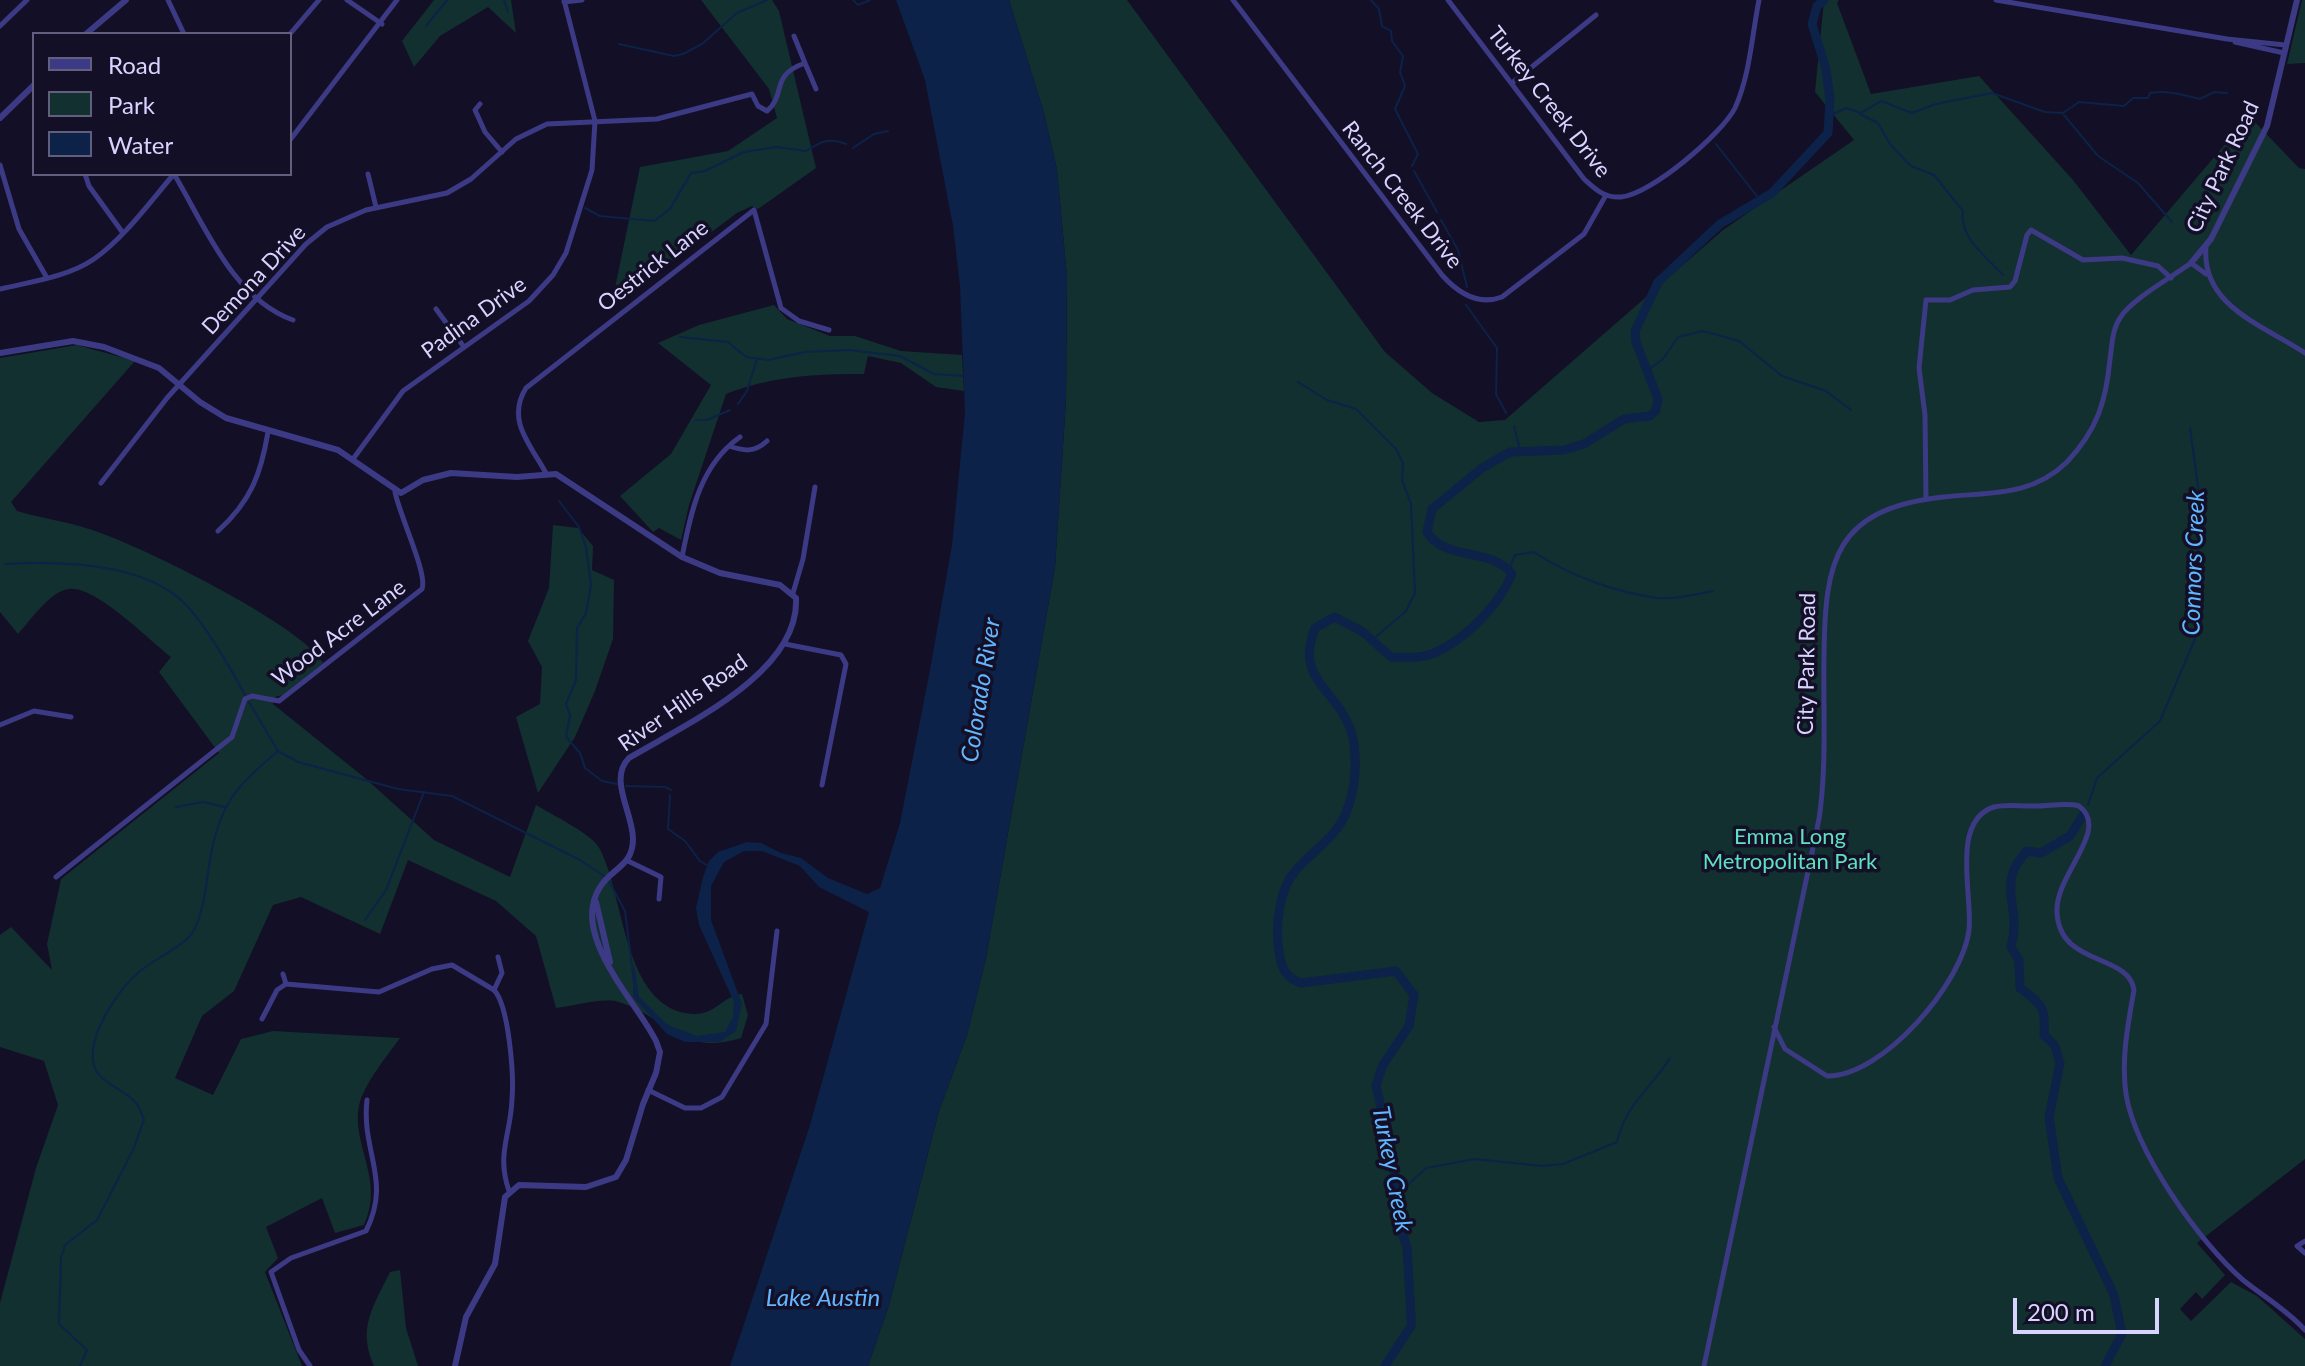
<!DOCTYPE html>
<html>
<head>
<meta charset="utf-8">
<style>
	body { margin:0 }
	#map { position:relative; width:2305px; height:1366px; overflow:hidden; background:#130f26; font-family:Lato,sans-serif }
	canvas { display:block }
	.legend { position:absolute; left:32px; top:32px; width:260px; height:144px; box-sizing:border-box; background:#130f26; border:2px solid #625e7d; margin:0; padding:10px 14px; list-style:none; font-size:24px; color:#d9d4ff }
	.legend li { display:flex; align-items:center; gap:16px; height:40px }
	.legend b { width:40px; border:2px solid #625e7d }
	.scale { position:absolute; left:2013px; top:1298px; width:146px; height:36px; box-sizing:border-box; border:4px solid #d9d4ff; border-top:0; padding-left:10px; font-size:24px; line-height:28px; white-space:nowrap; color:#d9d4ff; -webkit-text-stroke:6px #130f26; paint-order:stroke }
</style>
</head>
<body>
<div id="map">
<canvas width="2305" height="1366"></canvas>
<ul class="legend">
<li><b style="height:10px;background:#3d3a85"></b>Road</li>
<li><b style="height:22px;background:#12302f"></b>Park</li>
<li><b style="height:22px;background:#0c2248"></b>Water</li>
</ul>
<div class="scale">200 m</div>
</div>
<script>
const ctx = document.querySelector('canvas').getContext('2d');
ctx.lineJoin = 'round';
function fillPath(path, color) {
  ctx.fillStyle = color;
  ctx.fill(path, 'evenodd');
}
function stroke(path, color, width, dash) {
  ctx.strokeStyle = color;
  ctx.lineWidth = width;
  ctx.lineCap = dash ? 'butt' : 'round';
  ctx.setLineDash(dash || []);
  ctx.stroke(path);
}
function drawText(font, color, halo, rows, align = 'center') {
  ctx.font = font + ' Lato,sans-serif';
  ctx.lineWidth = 7;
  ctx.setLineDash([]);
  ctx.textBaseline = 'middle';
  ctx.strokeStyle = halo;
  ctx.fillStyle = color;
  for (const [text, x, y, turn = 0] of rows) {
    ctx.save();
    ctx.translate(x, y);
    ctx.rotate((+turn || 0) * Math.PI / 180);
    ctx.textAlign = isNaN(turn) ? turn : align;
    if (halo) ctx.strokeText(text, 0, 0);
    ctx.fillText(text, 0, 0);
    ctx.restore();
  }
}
fillPath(new Path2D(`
	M434,0H511L516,33L488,7L440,36L414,67L402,41Z
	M701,0H772L779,11L816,168L758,209L752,206L737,213L611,307L640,167L728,151L777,118L769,89Z
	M1009,0H1127L1385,352L1432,393L1479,422L1505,420L1723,230L1854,140L1815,92L1824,0H1839L1837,3L1871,94L1979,76L2073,180L2131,255L2249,116L2299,168L2305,169V1159L2197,1243L2225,1275L2202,1299L2196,1292L2180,1309L2191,1321L2231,1282L2257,1296L2305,1339V1366H868L889,1305L939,1111L967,1035L986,958L1055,567L1066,400L1067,277L1057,170L1044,113Z
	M2302,0H2305V63L2287,64Z
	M774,305L787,319L830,336H855L901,351L962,355L964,391L936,387L901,363L868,356L864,374C815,374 772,376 726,394L689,505L681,540L659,528L653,532L620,496L671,454L711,385L658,343L699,325Z
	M77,345L135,361L11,502L17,511C41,518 65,521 89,529C134,542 302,625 323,663L283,695L275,697L273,704L365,778L434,840L510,877L536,805C549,813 591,834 598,846C625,890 621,1010 693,1014C716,1015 722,996 742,994L748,1015L741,1038C681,1057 667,1017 619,1002C603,997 573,1006 556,1008L536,936L496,901L408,860L380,934L301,897L273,905L234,991L202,1016L175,1078L213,1095L241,1039L273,1031L400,1038C387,1056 371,1075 362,1096C345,1138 387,1177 364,1225L335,1233L322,1198L266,1227L278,1258L265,1272L302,1366H0V1303L36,1168L58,1105L44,1061L0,1047V935L11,927L52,970L47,944L61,879L219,753L159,672L171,657C150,641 95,585 69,589C50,591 30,621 18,634L0,612V358Z
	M553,525L578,528L593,546L592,570L614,580L613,639L595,691L575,737L538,793L516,717L540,704L542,667L528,641L549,588Z
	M400,1270L406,1328L418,1366H374C357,1328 373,1307 390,1272Z`), '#12302f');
fillPath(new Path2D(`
	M896,0H1009L1044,113L1057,170L1067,277L1066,400L1055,567L986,958L967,1035L939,1111L889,1305L868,1366H730L810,1125L869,912L819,887L800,866L762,851H744L724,862L711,886V920L742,1004L736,1031L720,1042H685L667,1034L633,997L634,964L639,997L668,1025L697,1036L725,1032L733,1017L734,1002L699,925L696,908L703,877L709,861L718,852L747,842L761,843L781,853L801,858L828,878L867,894L880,888L900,823L930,670L952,545L965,413L960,286L953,226L925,80Z`), '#0c2248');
stroke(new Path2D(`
	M504,0L508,12
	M853,0L858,5L870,0
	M1371,0L1379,9L1382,26L1391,31L1392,41L1403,56L1400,72L1405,86L1395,109L1418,154L1412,166
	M426,26L447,0
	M619,44L674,56L683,54L702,44L737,13L767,0
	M1860,114L1878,123L1890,144L1911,166L1934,175L1963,211C1959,238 1986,256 2003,275
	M2064,115L2098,156L2138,183L2172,222
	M1829,116L1846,108L1861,113L1881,101L1912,113L1936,104L1992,93L2045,112L2063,113L2079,102L2124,106L2133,98H2148L2150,93C2170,90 2182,95 2200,99L2214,92L2227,93
	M1716,144L1760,200
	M853,148L874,134L888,131
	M1414,171L1437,212
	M585,208L600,216L654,221L670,209L691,173L705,171L744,152L776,147L806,151C821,142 828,137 846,144
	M1441,220L1458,250L1467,287
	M1466,305L1497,348L1496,394L1506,413
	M680,337L728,342L746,357L768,360L805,352L849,350L900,356L934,374L963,376
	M1648,370L1663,359L1678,337L1703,331L1739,341L1782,376L1826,391L1851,410
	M1298,382L1327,400L1356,409L1396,449L1403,463L1402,480L1411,504L1415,593L1406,611L1371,641
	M738,404L747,391L757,359
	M696,420H707L730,410
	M1514,426L1520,450
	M559,501L579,527L586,547L591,585L586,613L577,628L576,680L566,704L570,715L566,737L580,753L585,768L602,781L617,784
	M5,564C60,561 149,562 189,608C211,634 229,666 245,695
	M1509,569L1515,555L1534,552C1570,576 1615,592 1657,598C1675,600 1695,594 1713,591
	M249,702L278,751L298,762L398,789L452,796L580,860L604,876
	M626,786L665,787L671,790
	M670,795L668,829L685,841L700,861L710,867
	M2088,805L2097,778L2160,721L2195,639L2200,501L2190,428
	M176,807L203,802L225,807
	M609,881L625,911L634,983
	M365,920L386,890L424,792
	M1396,1196L1426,1168L1475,1159L1542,1166L1563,1164L1617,1142C1626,1103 1650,1090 1670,1058
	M80,1366L87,1350L59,1324L61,1258L65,1245L97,1220L133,1150L144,1120C142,1115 140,1107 136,1103C121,1084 85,1084 94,1044C99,1020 121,987 139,972C154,959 175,951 189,937C205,920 207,871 212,849C222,800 241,782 278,751`), '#0c2248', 2);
stroke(new Path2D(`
	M2083,815L2070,836L2041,853L2027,851C1994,885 2023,907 2011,947L2019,960L2020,988C2042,1005 2046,1006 2044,1035L2055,1046L2060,1063L2049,1117L2058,1178L2114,1295L2122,1334L2105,1366
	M1385,1366L1411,1326V1316L1407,1247L1399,1224L1393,1162L1376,1085L1383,1065L1409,1026L1414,995L1396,971L1301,983C1285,978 1281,967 1279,951C1275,926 1279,889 1296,870C1315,849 1338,836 1347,810C1356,788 1358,753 1351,731C1337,688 1294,681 1315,628L1335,617L1363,632L1391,657C1404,657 1421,659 1434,653C1465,640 1499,605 1512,574C1492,547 1446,562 1427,532L1432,509L1482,468L1510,452L1564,450L1584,444L1624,419L1650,416L1656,410L1658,399L1636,342L1635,331L1658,282L1720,224L1772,193L1828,133L1830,100L1826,69L1812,24L1817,6L1824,0`), '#0c2248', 9);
stroke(new Path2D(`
	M168,0L184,34
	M347,0L382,24
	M1233,0L1442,275C1458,293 1478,306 1502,297L1584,234L1606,195
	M1448,0L1584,179C1595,189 1604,198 1621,197C1650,195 1722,134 1735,108C1750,75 1752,35 1759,0
	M1996,0L2227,39L2285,45
	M564,2L582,0
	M0,26L27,0
	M290,34L319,0
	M794,36L805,63
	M2235,42L2284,53
	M1512,83L1596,15
	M480,104L475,110L485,132L502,152
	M290,140L397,0
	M0,165L19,229L47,278
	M85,174L89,186L123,233
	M174,174C204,224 233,299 293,320
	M368,174L376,207
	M2206,247C2201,306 2263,325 2305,353
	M0,289C30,282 68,277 94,259C125,237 149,203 174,174
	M436,309L464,347
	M729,446C744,451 754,453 767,441
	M353,459L403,391L529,301L553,275L566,253L592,170L595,121L564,0
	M546,473C530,444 506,420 526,388L754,210L781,308L799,321L829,330
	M101,483L167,398L306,244L327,227L366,210L447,193L471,179L516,139L547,124L657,119L752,94L758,106L767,111C787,94 769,76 805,63L816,89
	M1926,499L1925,415L1919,368L1926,300H1950L1973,290L2010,287L2015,281L2027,235L2031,230L2083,260L2122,258L2158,266L2171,278
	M218,531C251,501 261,474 268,432
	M682,557C691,512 700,465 740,437
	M793,593L803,559L815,487
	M785,644L841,655L846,664L822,785
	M0,725L34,711L71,717
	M628,861L661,877L659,899
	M56,877L232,737L245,699L252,696L279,701L422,589C428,574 399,514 395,492
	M498,957L502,973L494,990C509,1006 514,1075 512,1099C511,1134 496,1154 509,1191
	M283,974L286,984
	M262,1019L277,990L286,984L379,992L432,969L452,965L494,990
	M1774,1027L1785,1049L1827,1076C1883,1077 1963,982 1969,930C1973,896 1950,821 1994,807C2006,804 2019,806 2031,806C2047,807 2064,802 2079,806C2111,830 2055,874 2057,912C2059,967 2129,953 2134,990C2128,1024 2121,1059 2126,1094C2135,1151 2199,1242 2243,1280C2264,1297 2286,1309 2305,1330
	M648,1090L685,1108H701L722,1097L766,1024L777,931
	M2305,1241L2297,1246L2305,1253
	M310,1366L299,1350L271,1272L291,1258L366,1231C392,1180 361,1152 367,1100
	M1704,1366L1819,819C1827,765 1823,711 1824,656C1825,561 1834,509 1943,497C1990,492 2031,497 2067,462C2097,430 2106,402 2110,359C2112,346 2112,330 2120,318C2132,299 2172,277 2191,263L2206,274`), '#3d3a85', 5);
stroke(new Path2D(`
	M86,34L126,0
	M0,118L34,85
	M2191,263L2211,239L2267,126L2297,0
	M0,353L73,341L104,347L159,368L200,402L226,418L338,450L401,493L423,480L451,473L517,477L556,474L682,557L720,573L780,585L796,598C800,673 684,725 629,758C608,779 633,813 633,839C633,866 612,868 600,887C569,935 637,1002 656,1041L660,1052L656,1073L643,1104L626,1160L616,1177L586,1187L519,1185L505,1197L495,1264L466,1317L455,1366
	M596,902L610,962`), '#3d3a85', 6);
drawText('22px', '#d9d4ff', '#130f26', [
	["Turkey Creek Drive",1549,102,52],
	["City Park Road",2223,167,-65],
	["Ranch Creek Drive",1402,195,52],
	["Oestrick Lane",653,266,-38],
	["Demona Drive",254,280,-47],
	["Padina Drive",474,318,-36],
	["Wood Acre Lane",339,633,-37],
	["City Park Road",1807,664,-89],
	["River Hills Road",683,703,-35]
]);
drawText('22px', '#5fe0c0', '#130f26', [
	["Emma Long",1790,837],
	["Metropolitan Park",1790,862]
]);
drawText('italic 24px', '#62b6ff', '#130f26', [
	["Connors Creek",2194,563,-88],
	["Colorado River",981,690,-81],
	["Turkey Creek",1392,1169,79],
	["Lake Austin",823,1298]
]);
</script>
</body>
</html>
